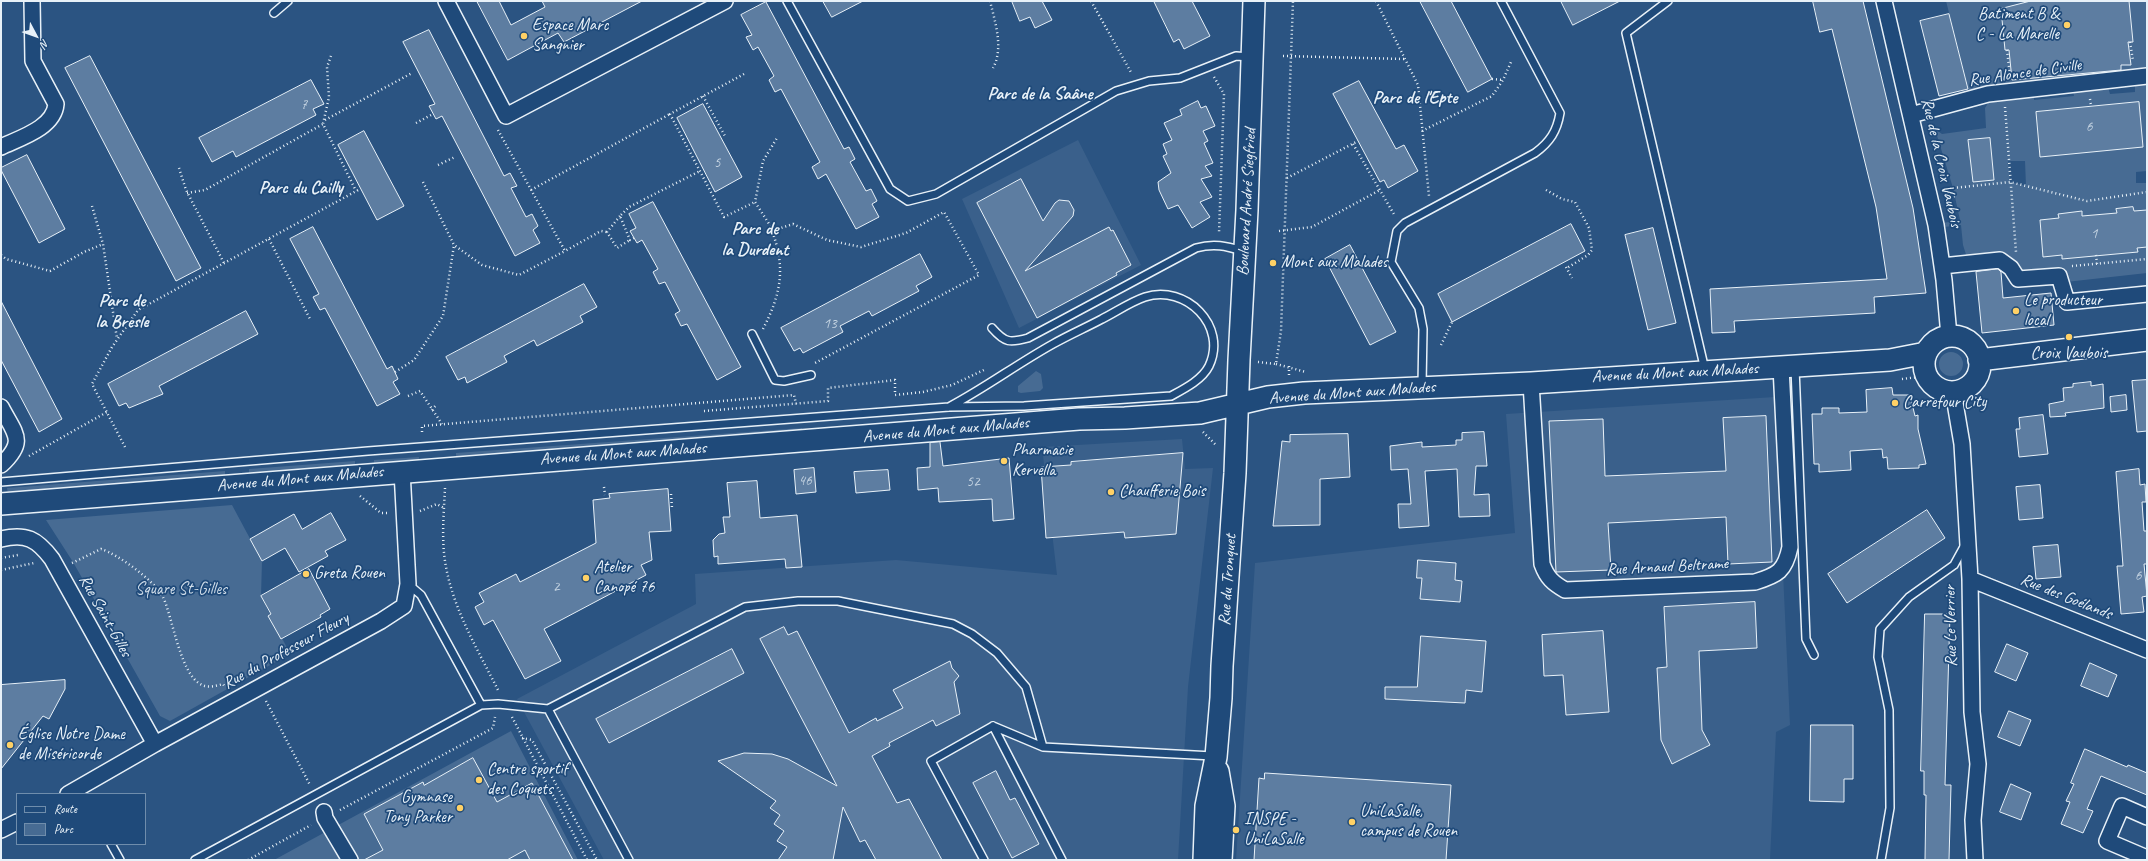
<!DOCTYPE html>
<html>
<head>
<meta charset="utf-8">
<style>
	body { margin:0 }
	#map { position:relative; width:2148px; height:861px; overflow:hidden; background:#2b5482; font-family:Caveat,sans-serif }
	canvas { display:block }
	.frame { position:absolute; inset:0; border:2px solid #e8f1f8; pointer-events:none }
	.legend { position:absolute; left:16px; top:793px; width:130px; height:52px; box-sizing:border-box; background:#1f4a7a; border:1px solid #6f8dac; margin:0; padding:5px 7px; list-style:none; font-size:12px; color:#e8f1f8 }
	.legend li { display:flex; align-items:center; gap:8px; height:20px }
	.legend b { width:20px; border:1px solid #6f8dac }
	.north { position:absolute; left:16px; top:16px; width:40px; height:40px; -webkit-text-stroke:3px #1f4a7a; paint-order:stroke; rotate:131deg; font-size:11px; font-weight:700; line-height:16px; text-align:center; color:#e8f1f8 }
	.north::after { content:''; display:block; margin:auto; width:14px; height:18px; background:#e8f1f8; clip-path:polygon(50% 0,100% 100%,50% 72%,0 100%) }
</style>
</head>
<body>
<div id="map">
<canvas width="2148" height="861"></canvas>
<div class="frame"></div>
<ul class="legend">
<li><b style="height:5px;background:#1f4a7a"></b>Route</li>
<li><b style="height:11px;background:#476b93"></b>Parc</li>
</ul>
<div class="north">N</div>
</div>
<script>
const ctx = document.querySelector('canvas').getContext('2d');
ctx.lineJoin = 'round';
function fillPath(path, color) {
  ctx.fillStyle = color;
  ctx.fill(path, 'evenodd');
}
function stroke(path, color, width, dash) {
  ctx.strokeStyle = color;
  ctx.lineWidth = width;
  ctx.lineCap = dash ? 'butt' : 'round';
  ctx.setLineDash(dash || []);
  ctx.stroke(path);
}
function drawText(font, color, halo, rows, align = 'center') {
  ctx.font = font + ' Caveat,sans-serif';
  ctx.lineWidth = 3.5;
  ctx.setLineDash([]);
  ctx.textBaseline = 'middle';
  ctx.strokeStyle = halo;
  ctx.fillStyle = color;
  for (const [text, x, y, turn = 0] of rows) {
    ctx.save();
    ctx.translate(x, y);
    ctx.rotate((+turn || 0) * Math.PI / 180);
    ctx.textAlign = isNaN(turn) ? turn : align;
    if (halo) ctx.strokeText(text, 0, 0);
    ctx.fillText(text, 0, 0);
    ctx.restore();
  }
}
fillPath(new Path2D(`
	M1078,140L1141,265L1019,328L962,199Z
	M1775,397L1790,725L1776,732L1770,860H1236L1255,563L1515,533L1506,414Z
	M1182,439L1185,469L1213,468L1188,687L1178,860H604L517,699L696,604L695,574L896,560L1057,575L1042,447Z`), '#3a608b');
fillPath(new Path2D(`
	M1946,1H2147V76L1971,99Z
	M2135,84L2147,85V171L2136,172V183H2147V273L2066,282L2059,276L2018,279L2011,268L1969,264L1963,245L1961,225L1944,227L1943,223L1960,220L1953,188L1935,129L1942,134L1986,128L1985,108L1990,100L2034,94V100L2074,96L2073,90L2108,87L2110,94L2135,92ZM2008,161H2025L2026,186L2010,182Z
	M1939 364a12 12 0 1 1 24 0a12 12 0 1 1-24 0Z
	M1036,371L1041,374L1043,388L1040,391L1021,393L1018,392V386Z
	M1639,383V389L1544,393L1549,391Z
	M802,428L803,432L456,459V453Z
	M419,457V461L374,464V460Z
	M355,461V466L249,474V469Z
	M225,471V476L8,494L7,488Z
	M232,505L262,561L261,596L290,654L170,721L160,716L73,562L46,520Z
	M511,731L578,860H274Z`), '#476b93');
const building = new Path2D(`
	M477,1H499L511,25L545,7L542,1H642L564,42L558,33L508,60Z
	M823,1H863L832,17Z
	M1012,1H1042L1052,20L1035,28L1030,17L1020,21Z
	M1154,1H1192L1210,36L1184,49L1179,39L1174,42Z
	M1420,1H1451L1492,79L1468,92Z
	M1561,1H1620L1573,25Z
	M1813,1H1863L1913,208L1926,293L1874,297L1875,313L1734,321L1735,332L1712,333L1710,289L1887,279L1876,207L1832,29L1820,32Z
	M2031,1H2129L2133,42H2128L2131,65H2121V70L2012,80L2009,50H2005L2001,9Z
	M766,2L844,149L849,147L855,159L850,162L866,191L871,189L877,201L872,204L879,217L856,229L826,174L818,179L812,167L820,162L781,89L775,92L769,80L774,76L758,47L753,50L746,37L752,35L741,15Z
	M1949,14L1968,89L1939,96L1920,21Z
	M429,30L504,176L510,173L517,186L511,188L526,217L532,214L538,226L533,230L540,243L515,256L442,116L436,119L429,106L435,104L403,42Z
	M90,56L201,268L176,281L65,68Z
	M311,80L324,104L313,109L316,115L236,157L233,151L212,162L199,138Z
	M1359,81L1396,149L1404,145L1418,171L1388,188L1384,180L1380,182L1333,94Z
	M1198,101L1201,108L1206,106L1215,126L1203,131L1208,141L1204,143L1213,163L1205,166L1212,176L1201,179L1212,197L1200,202L1210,217L1192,228L1178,205L1168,209L1159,190L1158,182L1171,173L1163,156L1167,154L1163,144L1172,140L1164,123L1182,115L1180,110Z
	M2139,102L2143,147L2040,157L2036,112Z
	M703,104L742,177L715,192L677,118Z
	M364,131L404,206L377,220L338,145Z
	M1990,138L1994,180L1973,182L1968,140Z
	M27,155L65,229L39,243L1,170V168Z
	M1021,179L1043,221L1055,203L1059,200L1069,201L1074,210L1073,216L1025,271L1109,227L1111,231L1113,230L1131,265L1116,273L1117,275L1037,318L977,203Z
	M653,202L741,367L717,380L687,324L681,326L675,314L680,311L665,282L659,284L653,272L658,269L642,240L637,243L630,231L636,228L629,214Z
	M2133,207L2134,211L2147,210V247L2137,248L2138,252L2116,254L2062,259V255L2043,257L2040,220L2059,218L2058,214L2082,211V216L2117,213L2116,209Z
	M1571,224L1585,251L1452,322L1438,294Z
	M313,227L387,369L392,366L398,379L393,382L400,394L377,406L325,308L320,310L313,297L319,294L290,239Z
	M1653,228L1676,323L1648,330L1625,235Z
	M1350,245L1396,332L1370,345L1325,259Z
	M920,254L932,277L916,286L919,291L872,316L869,311L840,326L843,332L803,353L800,348L794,351L781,328Z
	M1998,269L2001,272L2003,298L2051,293L2054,325L1982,333L1976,272Z
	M584,284L597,307L580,316L583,322L537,346L534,340L504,356L507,362L467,383L465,377L458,380L446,357Z
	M1,301L62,419L39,432L1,360Z
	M246,311L258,334L159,386L163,394L129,408L126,403L119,406L108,384Z
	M2147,380V431L2137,432L2132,381Z
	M2091,382V386L2103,384L2104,408L2065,413L2066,416L2050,417L2049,404L2064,401L2063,388L2073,387V384Z
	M1892,388L1893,395H1910L1915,416L1918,415V429L1926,464L1919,465V468L1888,469L1887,457L1883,458L1882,449L1850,451L1851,470L1819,472V464H1814L1812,414H1822V408H1839V413L1867,412L1866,390Z
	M2126,395L2127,410L2111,412L2110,397Z
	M2043,415L2048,454L2019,457L2016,429H2020L2019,418Z
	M1766,416L1772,562L1728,564L1726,517L1608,523L1611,570L1556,572L1549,421L1603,419L1605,476L1726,471L1723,418Z
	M1484,432L1487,466H1476L1474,495L1489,494L1490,516L1459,517L1457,469L1425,471L1429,526L1399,528L1398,504H1411L1408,469L1391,470L1390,446L1422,442V447L1456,445V440H1462V433Z
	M1348,434L1350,477L1320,479V525L1273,526L1282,441L1290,442V435Z
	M940,442L943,466L1009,458L1014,519L993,521L992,499L939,502L938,488L918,490L917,468L930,467V443Z
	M1183,453L1176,534L1125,538L1124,532L1046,538L1041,467L1071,465V462Z
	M814,468L816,492L796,494L794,470Z
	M2139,469L2140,485L2145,484L2146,502H2142L2144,531H2147V564H2144L2147,596L2142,597L2144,612L2121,614L2117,566H2123L2116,472Z
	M888,470L890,490L856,493L854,472Z
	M757,481L760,518L797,515L802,567L786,568L785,559L718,564V556L714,557L713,540L719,534L725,533L723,517H730L727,483Z
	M2040,485L2043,518L2019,520L2016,487Z
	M668,489L671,531L649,532L652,560L641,565L646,575L544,629L561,661L525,679L493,620L484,625L475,607L484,602L479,593L516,574L520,582L596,543L593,500L610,498L609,494Z
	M1927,510L1945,538L1847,603L1828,574Z
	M331,513L346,540L325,551L328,556L299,572L285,548L262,561L250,539L294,514L302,529Z
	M2058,545L2061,577L2036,579L2033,547Z
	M1418,560L1456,563L1455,580L1462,581L1460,602L1420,599L1422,578H1417Z
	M309,569L330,609L320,615L321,617L281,639L268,616L271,614L261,596Z
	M1755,602L1757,648L1699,651L1702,730L1710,745L1672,764L1661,740L1657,668L1667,667L1664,607Z
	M1925,614H1950L1945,785H1951L1949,860H1925L1926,795H1924V771H1921Z
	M784,627L788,635L797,631L849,733L876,718L877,721L903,708L893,690L950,661L952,668L959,676L954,682L960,714L936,726L933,720L889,743L890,746L872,756L897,803L909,799L942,860H876L865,840L860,842L843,807L833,860H778L787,847L777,841L784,831L774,824L780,815L770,808L776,801L718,761L744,753L772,754L788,759L837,786L760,639Z
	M1603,631L1609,712L1566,715L1563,675L1544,676L1542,635Z
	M1421,636L1486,641L1482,692L1466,690L1465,703L1385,699V687H1417Z
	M2007,644L2028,653L2016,681L1995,672Z
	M732,649L744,673L609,743L596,719Z
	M2090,663L2117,675L2108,697L2081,686Z
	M65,680V689L49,719L43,716L1,769V685Z
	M2009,711L2031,720L2020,746L1998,737Z
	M1811,725H1853V779H1844V802L1810,801Z
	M2085,749L2127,767L2128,765L2147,773V795L2101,776L2087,809L2093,811L2083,833L2061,824L2070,802L2066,801L2074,784L2071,783Z
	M473,758L497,802L532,783L573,860H530L525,850L507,860H364L383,850L364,814L423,782L424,785Z
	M996,771L1010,800L1015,798L1039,844L1012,858L973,783Z
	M1265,773L1451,785L1446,860H1254L1259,778L1264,779Z
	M2011,784L2031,793L2021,820L2000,812Z`);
fillPath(building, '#5d7da1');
stroke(building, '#e8f1f8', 1);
const lane = new Path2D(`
	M787,1L890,189L908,201L936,194L1116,91L1149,81L1180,78L1236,56L1250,57
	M1668,1L1626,33L1705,370
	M274,13L288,1
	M992,328C1005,343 1010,343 1028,338L1196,248C1214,243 1226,246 1243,251
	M752,334L775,380L784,381L811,375
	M1795,368L1806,639L1814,655
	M1422,385L1423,329L1419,308L1391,262L1397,231L1405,223L1535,153C1550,142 1557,131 1560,113L1501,1
	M1,482L368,451L949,407L1024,406L1171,396C1184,389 1202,380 1209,366C1228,326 1186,284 1145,297C1130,302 1116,312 1102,319C1085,328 1069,335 1053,344C1017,364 985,388 949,407
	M481,705L498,704L548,709
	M993,726L1043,747L1213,756
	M993,726L1062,860
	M111,844L120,860
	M195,860L481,705L421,595L408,584
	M629,860L548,709L745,607L798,601H838L953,624L972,634L997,653L1026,687L1043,747
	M984,860L931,761L993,726
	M1881,860L1890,808L1889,710L1878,657L1880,629L1909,597L1954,565L1965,545`);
const street = new Path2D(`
	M446,1L506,116L725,1
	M1884,1L1936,225L1944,280L1949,336
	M1911,115L1988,94L2147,76
	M1,147C20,138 54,128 56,104L33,61L32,1
	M1942,266L2000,260L2011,268L2018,279L2059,276L2067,302L2147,294
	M1531,383L1542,564C1547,578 1553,583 1565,590L1755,582C1778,575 1785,571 1790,547L1781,367
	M1953,391L1962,444L1970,579L1972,712L1978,764L1973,820L1975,860
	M1,407C15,434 27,441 1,465
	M1,539C26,533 37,539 52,559L155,744
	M1970,579L2147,650
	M68,794L155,744L381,621L404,606L408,584L402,471
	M324,812L325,818L350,860
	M2147,817L2122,806L2107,841L2147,858
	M1,830L17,822`);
const secondary = new Path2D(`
	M1924 364a28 28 0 1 1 56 0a28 28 0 1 1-56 0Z
	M1979,360L2147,340
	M1,504L1079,419L1125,418L1200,413L1268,397L1304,393L1531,383L1890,360L1926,353
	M1218,771L1224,806L1221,860
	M1204,860L1206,806L1216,757L1221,698L1222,666L1235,473L1239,360L1247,210L1254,1`);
stroke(lane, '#e8f1f8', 10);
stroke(street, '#e8f1f8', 18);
stroke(secondary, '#e8f1f8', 24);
stroke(new Path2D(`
	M990,1C995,22 1004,48 993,68
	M1091,1L1132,74
	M1376,1L1418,85L1429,196
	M2130,42L2133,61
	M2007,50L2010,75
	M331,56L327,67L329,97L323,124L356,191
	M1283,56L1405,59
	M744,74L670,114L724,217L755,202
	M1214,77L1224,94L1219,233
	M1492,79L1503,80
	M703,96L726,138
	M2090,99L2091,106
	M2005,107L2016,252
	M325,120L412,73
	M416,123L433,114
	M498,130L565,251L601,231L607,232
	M1422,131L1492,96L1503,80L1511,62
	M1353,144L1395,216
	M438,165L455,157
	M179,168L186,190L224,263
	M1287,178L1358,141
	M423,182L454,245L482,265L519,275L565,251
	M1953,188L2010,182L2087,201L2147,192
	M531,190L670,114
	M1546,190L1562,199L1575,202L1589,228L1592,250L1588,255L1567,268
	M187,193L205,190L323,124
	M1946,198L1955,196
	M92,206L103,244L117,339
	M620,216L607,232L617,248L630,240
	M773,230L755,202L763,161L777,138
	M1279,231L1312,227L1380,190
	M634,238L630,240L620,216L629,207L700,171
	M269,239L310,319
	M1,255L6,259L50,271L84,252L103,244
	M2096,255L2097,264
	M2072,266L2147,259
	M1566,267L1572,278
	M763,329C781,294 786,268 772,231L793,224L827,240L861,247L906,233L944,212L979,275L815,363
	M1441,345L1452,322
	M1258,362L1276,364L1281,331L1293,1
	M1276,364L1306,372
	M1289,366V376
	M395,372L414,360L443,316L454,245
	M1902,379L1926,376
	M408,396L420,391L442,424
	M432,410L436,405
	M704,411L828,401V388L895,380V395L923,392L952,385L986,369
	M422,432V426L794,395L796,404
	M1203,432L1216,445
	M125,447L92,384L112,347L138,310L360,189
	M29,456L107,412
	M604,487L605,495
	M445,488C444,509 442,532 444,553C449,603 477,648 499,692
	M671,494L672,508
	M360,496L381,513H389
	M420,511L437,504L444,508
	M1,558L18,555
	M72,563L101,549C118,554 156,582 163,597C173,618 180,675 202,685C208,688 216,686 223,684L225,687
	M1,570L34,563
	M266,701L310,785
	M512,717L587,860
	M522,738L532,740L597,860
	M340,810L493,728L495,717
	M248,860L311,825`), '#e8f1f8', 2.5, [1, 3]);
stroke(lane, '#1f4a7a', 7);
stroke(street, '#1f4a7a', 15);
stroke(secondary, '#1f4a7a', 21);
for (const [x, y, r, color] of [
	[2067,25,4,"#ffd166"],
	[524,36,4,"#ffd166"],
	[1273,263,4,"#ffd166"],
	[2016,311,4,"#ffd166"],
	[2069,337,4,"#ffd166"],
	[1895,403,4,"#ffd166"],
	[1004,461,4,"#ffd166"],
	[1111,492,4,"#ffd166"],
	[306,574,4,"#ffd166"],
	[586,578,4,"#ffd166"],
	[10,745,4,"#ffd166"],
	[479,780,4,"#ffd166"],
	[460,808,4,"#ffd166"],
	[1352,822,4,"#ffd166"],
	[1236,830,4,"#ffd166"]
]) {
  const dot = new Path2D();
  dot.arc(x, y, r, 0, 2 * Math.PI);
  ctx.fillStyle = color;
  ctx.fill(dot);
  stroke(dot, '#1f4a7a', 1.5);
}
drawText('15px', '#c5d4e2', null, [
	["7",304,105],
	["6",2089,127],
	["5",717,163],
	["1",2094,234],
	["13",830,324],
	["46",805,481],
	["52",973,482],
	["6",2138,576],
	["2",556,587]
]);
drawText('17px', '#e8f1f8', '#1f4a7a', [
	["Batiment B &",2059,15,"right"],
	["C - La Marelle",2059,35,"right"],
	["Espace Marc",532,26],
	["Sangnier",532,46],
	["Mont aux Malades",1281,263],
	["Le producteur",2024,301],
	["local",2024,321],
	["Croix Vaubois",2069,354,"center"],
	["Carrefour City",1903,403],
	["Pharmacie",1012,451],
	["Kervella",1012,471],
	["Chaufferie Bois",1119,492],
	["Atelier",594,568],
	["Canopé 76",594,588],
	["Greta Rouen",314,574],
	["Église Notre Dame",18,735],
	["de Miséricorde",18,755],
	["Centre sportif",487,770],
	["des Coquets",487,790],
	["Gymnase",452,798,"right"],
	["Tony Parker",452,818,"right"],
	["UniLaSalle,",1360,812],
	["campus de Rouen",1360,832],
	["INSPE -",1244,820],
	["UniLaSalle",1244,840]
], 'left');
drawText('17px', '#e8f1f8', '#1f4a7a', [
	["Rue Alonce de Civille",2025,73,-8],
	["Rue de la Croix Vaubois",1941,163,77],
	["Boulevard André Siegfried",1247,202,-87],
	["Avenue du Mont aux Malades",1675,373,-3],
	["Avenue du Mont aux Malades",1352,393,-4],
	["Avenue du Mont aux Malades",946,430,-5],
	["Avenue du Mont aux Malades",623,454,-4],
	["Avenue du Mont aux Malades",300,479,-5],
	["Rue Arnaud Beltrame",1667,567,-3],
	["Rue du Tronquet",1228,580,-86],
	["Rue des Goélands",2066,597,22],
	["Rue Saint-Gilles",105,616,61],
	["Rue Le Verrier",1951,626,-91],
	["Rue du Professeur Fleury",286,651,-29]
]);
drawText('17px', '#d0dde9', '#1f4a7a', [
	["Square St-Gilles",181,590]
]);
drawText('bold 18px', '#e8f1f8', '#1f4a7a', [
	["Parc de la Saâne",1040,94],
	["Parc de l'Epte",1415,98],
	["Parc du Cailly",301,188],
	["Parc de",755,229],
	["la Durdent",755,250],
	["Parc de",122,301],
	["la Bresle",122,322]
]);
</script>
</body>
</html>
